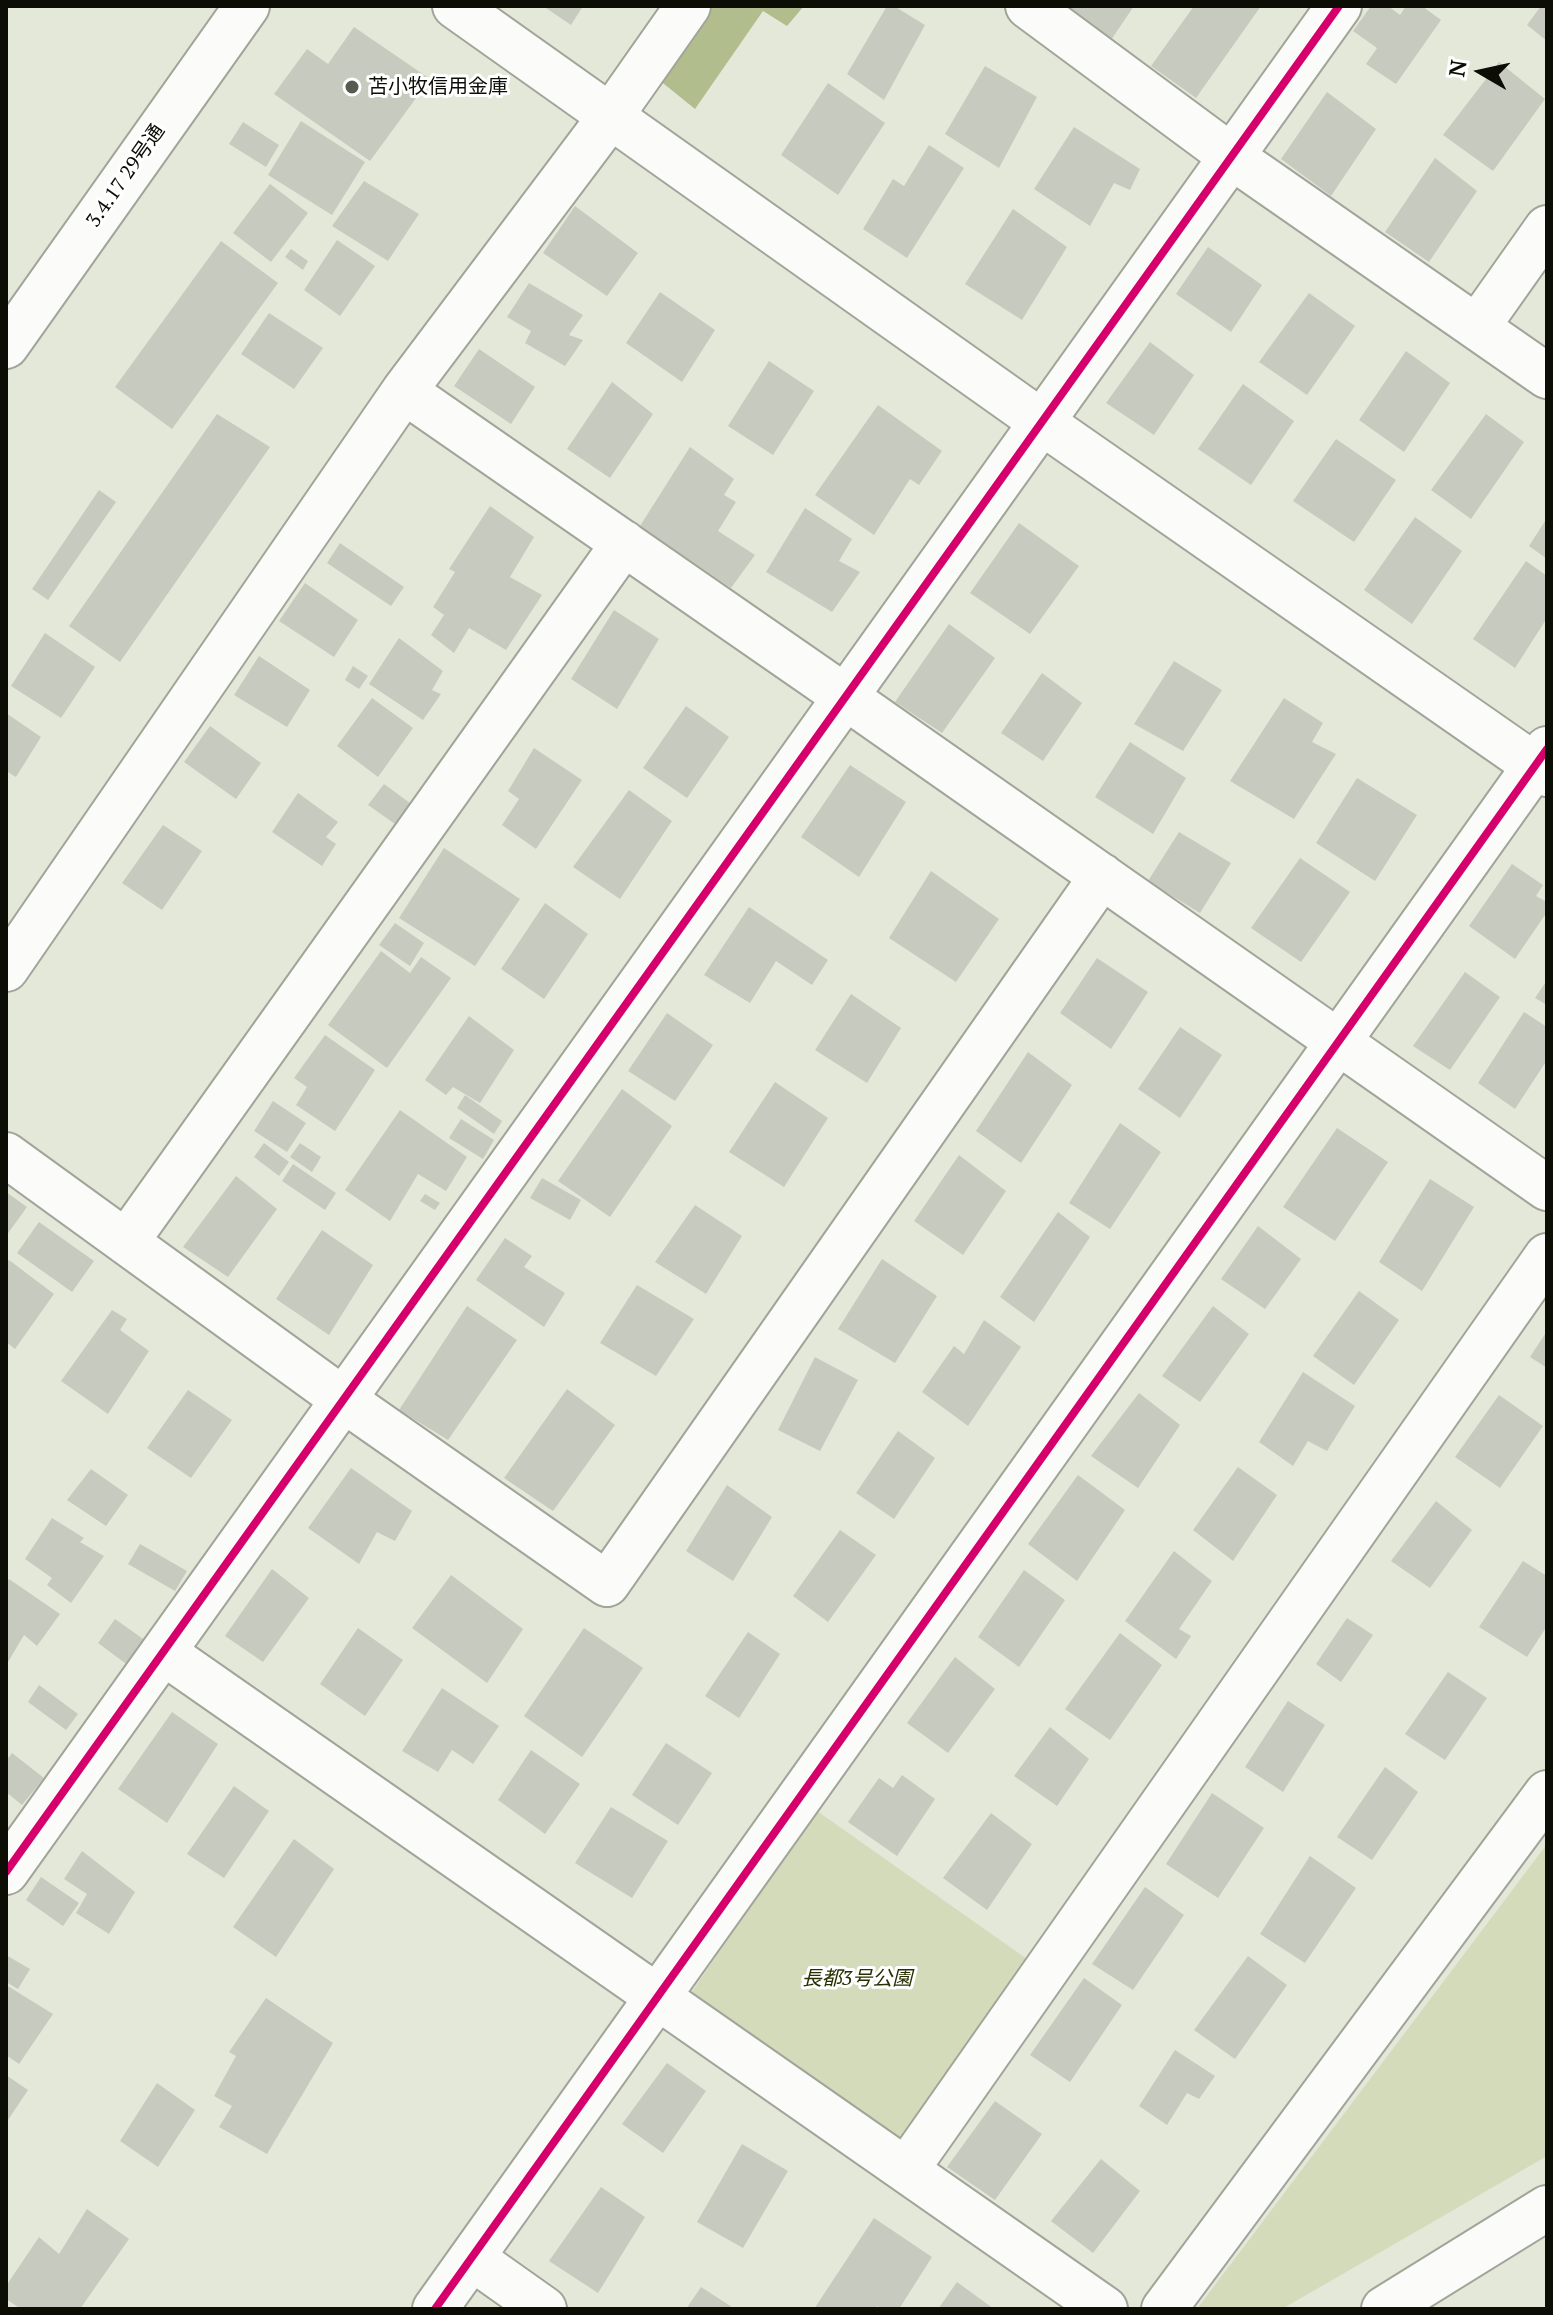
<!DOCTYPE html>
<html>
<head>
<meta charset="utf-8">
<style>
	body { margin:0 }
	#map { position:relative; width:1553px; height:2315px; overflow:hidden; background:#e4e8d9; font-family:"PT Serif",serif }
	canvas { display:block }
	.frame { position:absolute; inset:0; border:8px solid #0c0e06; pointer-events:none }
	.north { position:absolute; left:1441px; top:32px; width:80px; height:80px; -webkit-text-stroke:6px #fff; paint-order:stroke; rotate:279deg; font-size:22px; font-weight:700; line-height:32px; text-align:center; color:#0c0e06 }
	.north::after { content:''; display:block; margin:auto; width:28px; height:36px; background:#0c0e06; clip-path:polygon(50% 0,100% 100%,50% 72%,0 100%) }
</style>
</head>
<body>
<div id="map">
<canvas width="1553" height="2315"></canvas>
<div class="frame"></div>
<div class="north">N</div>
</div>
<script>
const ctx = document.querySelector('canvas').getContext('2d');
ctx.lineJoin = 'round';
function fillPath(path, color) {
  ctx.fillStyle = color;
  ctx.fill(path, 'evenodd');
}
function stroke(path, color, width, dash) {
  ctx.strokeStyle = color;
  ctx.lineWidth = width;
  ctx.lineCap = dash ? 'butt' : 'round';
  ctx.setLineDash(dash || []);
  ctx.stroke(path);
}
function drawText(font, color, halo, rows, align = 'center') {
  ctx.font = font + ' "PT Serif","Noto Sans JP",serif';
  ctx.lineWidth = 6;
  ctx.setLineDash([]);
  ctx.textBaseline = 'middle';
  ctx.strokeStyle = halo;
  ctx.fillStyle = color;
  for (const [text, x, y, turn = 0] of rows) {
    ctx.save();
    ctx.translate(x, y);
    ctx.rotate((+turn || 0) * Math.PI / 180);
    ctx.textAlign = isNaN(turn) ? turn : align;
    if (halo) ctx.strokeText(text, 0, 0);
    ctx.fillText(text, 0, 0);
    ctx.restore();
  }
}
fillPath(new Path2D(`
	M817,1811L1027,1959L897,2148L686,2000Z
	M1547,1844V2156L1282,2309H1197Z`), '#d3dbbb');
fillPath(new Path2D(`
	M694,6H804L787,26L763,11L695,109L648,71Z`), '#b2bd8e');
fillPath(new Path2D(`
	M543,6H583L571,25Z
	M887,6H894L925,25L884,100L847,74Z
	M1064,6H1134L1111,40Z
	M1194,6H1261L1196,98L1151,66Z
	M1371,6H1388L1400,15L1406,6H1422L1441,20L1396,84L1366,64L1377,48L1353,31Z
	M1541,6H1547V41L1527,25Z
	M354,27L430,79L370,161L274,94L307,49L328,64Z
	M1499,62L1545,99L1493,171L1443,135Z
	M985,66L1037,97L999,168L945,134Z
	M828,83L885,123L838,195L781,155Z
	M1327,92L1376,129L1331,196L1281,159Z
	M301,121L365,162L332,215L268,175Z
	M243,122L279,145L266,167L229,144Z
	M1074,127L1140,169L1130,190L1114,183L1090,226L1034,189Z
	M929,145L964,168L907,258L863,229L893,179L904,186Z
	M1435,158L1477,191L1429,262L1385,232Z
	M364,181L419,214L388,261L332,226Z
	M270,184L308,213L271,262L233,233Z
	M575,206L638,253L607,296L543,253Z
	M1013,209L1067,247L1022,320L965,284Z
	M337,240L375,266L340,316L304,290Z
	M221,241L278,283L172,429L115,387Z
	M1208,247L1262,285L1231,332L1176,294Z
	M291,249L308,261L303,270L285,257Z
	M529,283L583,315L569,335L583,340L565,366L525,343L531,331L507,317Z
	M660,292L715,330L682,382L626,343Z
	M1309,293L1355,326L1307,395L1259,362Z
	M269,313L323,348L294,389L241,354Z
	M1150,342L1194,375L1154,435L1106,403Z
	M479,349L535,387L511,424L454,386Z
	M1406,351L1450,383L1404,452L1359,420Z
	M769,361L814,391L773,455L728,426Z
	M612,382L653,414L610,478L567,449Z
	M1243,384L1294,421L1251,485L1198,449Z
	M878,405L942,451L919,485L910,479L874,535L815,495Z
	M217,414L270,447L120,662L69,626Z
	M1486,414L1524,442L1471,519L1431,490Z
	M1336,439L1396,480L1354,542L1293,501Z
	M690,447L734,479L724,495L736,502L718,531L755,555L731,588L640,526Z
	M99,490L116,502L48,600L32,589Z
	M490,506L534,537L510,577L542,595L506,650L469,628L454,653L431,635L444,615L433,607L455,572L449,569Z
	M805,508L852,539L839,561L860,572L832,612L766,572Z
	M1415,517L1462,551L1412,624L1364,590Z
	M1547,518V559L1529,546Z
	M1019,523L1079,566L1030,634L970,593Z
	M340,543L404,587L391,606L327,563Z
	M1526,561L1547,576V618L1515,668L1473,639Z
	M305,583L358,620L334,657L279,621Z
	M614,610L659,639L617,709L571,679Z
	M949,624L995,658L942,733L895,702Z
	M45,633L95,667L61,718L11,686Z
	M399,638L443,671L432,690L441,694L423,720L369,684Z
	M259,656L310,690L287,727L234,695Z
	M1174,661L1222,690L1183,751L1134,724Z
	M353,666L368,676L359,689L345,680Z
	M1042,673L1082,703L1043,761L1001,733Z
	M372,698L413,728L378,777L337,746Z
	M1284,698L1323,723L1312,742L1336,754L1294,819L1230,781Z
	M686,706L729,737L687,798L643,768Z
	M6,713L41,737L16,777L6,771Z
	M210,726L261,763L236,799L184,762Z
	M1130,742L1186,778L1153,834L1095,797Z
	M534,748L582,780L536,849L502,825L519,799L508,791Z
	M850,765L906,802L859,877L801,837Z
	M1357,778L1417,815L1375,881L1316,843Z
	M384,784L410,803L395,824L368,805Z
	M629,790L672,821L620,899L573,867Z
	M298,793L338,822L326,837L336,844L322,866L272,832Z
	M163,825L202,851L162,910L122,883Z
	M1179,832L1231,863L1200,913L1148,881Z
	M444,848L520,899L475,966L399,918Z
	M1300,858L1350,892L1301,962L1251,928Z
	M1512,864L1543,885L1536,896L1547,902V912L1515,959L1469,926Z
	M931,871L999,919L956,982L889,938Z
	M545,903L588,934L544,999L501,969Z
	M749,907L828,960L812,985L776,961L750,1003L704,975Z
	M395,923L424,943L410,966L379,945Z
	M381,951L410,973L421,957L451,978L387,1068L328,1025Z
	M1097,958L1148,992L1111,1049L1060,1013Z
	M1465,972L1500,997L1450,1070L1413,1046Z
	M1547,980V1005L1535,998Z
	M851,994L901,1028L867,1083L815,1050Z
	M1524,1012L1547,1027V1060L1515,1109L1478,1083Z
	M667,1013L713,1045L675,1101L628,1071Z
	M469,1016L514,1050L480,1103L453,1087L446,1095L425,1080Z
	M1180,1027L1222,1055L1180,1118L1138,1089Z
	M325,1035L375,1070L335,1131L296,1105L307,1087L294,1078Z
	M1028,1052L1072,1085L1021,1163L976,1131Z
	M775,1082L828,1118L784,1187L729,1152Z
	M622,1089L672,1126L610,1217L558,1181Z
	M465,1095L502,1121L494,1134L457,1108Z
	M273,1101L306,1123L287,1152L254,1131Z
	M400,1110L467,1157L446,1191L418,1174L390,1221L345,1190Z
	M461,1119L494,1140L483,1159L449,1138Z
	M1120,1123L1161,1152L1110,1229L1069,1203Z
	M1337,1128L1388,1162L1335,1241L1283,1207Z
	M264,1143L289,1162L279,1176L254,1157Z
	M300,1143L321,1157L312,1172L290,1157Z
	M959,1155L1006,1191L963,1255L914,1221Z
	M293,1164L336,1193L325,1210L282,1181Z
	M236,1176L277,1209L228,1277L183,1247Z
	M542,1178L581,1200L570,1220L530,1198Z
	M1430,1179L1474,1207L1422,1291L1379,1262Z
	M6,1192L27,1207L6,1236Z
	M425,1194L440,1203L435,1210L420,1201Z
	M695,1205L742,1236L706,1294L655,1262Z
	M1058,1212L1090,1237L1034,1322L1000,1297Z
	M39,1222L94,1261L72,1292L17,1253Z
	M1258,1226L1301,1259L1265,1309L1221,1279Z
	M322,1230L373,1265L329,1335L276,1299Z
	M505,1238L532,1256L524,1267L565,1293L544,1327L476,1280Z
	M882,1259L937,1296L895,1363L838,1329Z
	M9,1260L54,1294L15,1349L6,1342V1263Z
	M637,1285L694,1319L656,1376L600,1343Z
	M1359,1291L1399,1320L1354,1385L1313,1356Z
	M467,1306L517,1340L448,1440L399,1410Z
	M1213,1306L1249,1334L1200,1402L1162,1376Z
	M112,1310L127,1319L120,1330L149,1351L108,1414L61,1381Z
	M984,1320L1021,1347L968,1426L922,1392L954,1346L964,1354Z
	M1547,1331V1368L1530,1357Z
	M815,1357L858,1380L820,1451L778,1430Z
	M1303,1372L1355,1406L1327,1451L1308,1441L1293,1466L1259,1442Z
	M567,1389L615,1425L553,1511L504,1478Z
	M188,1390L232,1420L191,1478L147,1448Z
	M1139,1393L1180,1425L1138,1488L1091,1456Z
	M1499,1395L1543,1426L1500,1488L1455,1457Z
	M898,1431L935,1458L894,1519L856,1493Z
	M1238,1467L1277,1495L1233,1561L1193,1530Z
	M351,1468L412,1511L395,1541L377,1532L359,1564L308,1528Z
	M91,1469L128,1495L106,1526L67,1500Z
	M1078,1475L1125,1510L1077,1581L1028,1544Z
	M727,1485L772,1517L733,1581L686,1551Z
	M1436,1501L1472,1530L1430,1588L1391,1561Z
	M52,1518L84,1538L80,1542L104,1556L71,1603L47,1585L52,1578L25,1559Z
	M840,1530L876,1555L828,1622L793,1596Z
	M140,1544L187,1571L175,1591L128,1564Z
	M1174,1551L1212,1581L1179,1629L1191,1636L1176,1659L1125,1621Z
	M1523,1561L1547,1576V1626L1527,1657L1479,1627Z
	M272,1569L309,1598L263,1662L225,1636Z
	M1024,1570L1065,1600L1019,1667L978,1637Z
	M451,1575L523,1629L487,1683L412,1628Z
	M9,1579L60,1614L37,1646L24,1635L8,1662L6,1660V1583Z
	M1347,1618L1373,1635L1341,1682L1316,1664Z
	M115,1619L146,1641L129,1666L98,1643Z
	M358,1628L403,1660L365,1716L320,1684Z
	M584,1628L643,1668L582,1757L524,1716Z
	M748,1632L780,1654L739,1718L705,1696Z
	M1120,1633L1162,1665L1110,1740L1065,1709Z
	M955,1657L995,1689L948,1753L907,1723Z
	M1448,1672L1487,1698L1445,1760L1405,1734Z
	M39,1685L78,1714L66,1730L28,1702Z
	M442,1688L499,1726L473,1764L452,1750L438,1772L402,1751Z
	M1288,1701L1325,1725L1283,1792L1245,1767Z
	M172,1712L218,1744L167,1823L118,1789Z
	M1050,1727L1089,1759L1057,1806L1014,1776Z
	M666,1743L712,1773L678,1825L632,1795Z
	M531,1750L580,1784L545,1834L498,1800Z
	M12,1753L44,1778L22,1805L6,1792V1761Z
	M1385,1767L1418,1792L1372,1860L1337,1837Z
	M902,1775L935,1799L897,1856L848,1822L879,1778L893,1788Z
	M234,1786L269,1811L224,1878L187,1854Z
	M1212,1793L1264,1828L1218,1898L1166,1864Z
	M611,1807L668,1841L632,1898L575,1863Z
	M991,1813L1032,1844L987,1910L943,1878Z
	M294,1839L334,1869L276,1957L233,1927Z
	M82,1851L135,1892L109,1934L76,1913L87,1894L64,1879Z
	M1310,1856L1356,1888L1305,1963L1260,1934Z
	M41,1877L79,1903L63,1926L26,1900Z
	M1145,1887L1184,1915L1133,1990L1092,1964Z
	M6,1955L30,1969L18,1989L6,1982Z
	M1248,1956L1287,1985L1235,2059L1194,2030Z
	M1084,1978L1122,2005L1070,2082L1030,2055Z
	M6,1985L53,2014L19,2064L6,2055Z
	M266,1998L333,2043L267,2154L219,2127L232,2106L214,2096L236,2056L229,2052Z
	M1175,2050L1215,2076L1199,2099L1187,2093L1167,2125L1139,2106Z
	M667,2063L706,2091L663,2153L622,2124Z
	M6,2075L28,2090L6,2123Z
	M157,2083L195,2110L158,2167L120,2141Z
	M995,2101L1042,2134L995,2200L947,2167Z
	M742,2144L788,2171L743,2248L697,2222Z
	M1101,2159L1140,2191L1093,2253L1051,2221Z
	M601,2187L645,2217L598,2293L549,2261Z
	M87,2209L129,2239L80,2309H21L6,2299V2286L39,2237L59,2254Z
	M874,2218L932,2257L899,2309H882L877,2306L876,2309H814Z
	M957,2282L994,2309H938Z
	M701,2287L735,2309H686Z`), '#c7cabf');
const street = new Path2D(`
	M1028,6L1232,157L1547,376
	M1477,327L1547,228
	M404,391L847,698L1547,1188
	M6,969L404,391L610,117L688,6
	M6,1155L344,1400L607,1584L1102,876
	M126,1242L624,543
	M163,1652L1105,2309
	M6,1872L1339,6
	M906,2170L1547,1256
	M472,2258L544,2309
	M435,2309L1547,749
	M1164,2309L1547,1793`);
const secondary = new Path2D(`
	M455,6L1043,423L1547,774
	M6,346L247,6
	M1384,2309L1547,2208`);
stroke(street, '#a1a499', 48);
stroke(secondary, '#a1a499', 48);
stroke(street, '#fbfcf9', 44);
stroke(secondary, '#fbfcf9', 44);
stroke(new Path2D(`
	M6,1872L1339,6
	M435,2309L1547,749`), '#d6006c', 8);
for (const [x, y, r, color] of [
	[352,87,8,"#585a50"]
]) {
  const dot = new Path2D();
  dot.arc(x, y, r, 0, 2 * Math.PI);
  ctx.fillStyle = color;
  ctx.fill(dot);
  stroke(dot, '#fff', 3);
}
drawText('20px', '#0c0e06', '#fff', [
	["苫小牧信用金庫",368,87]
], 'left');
drawText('20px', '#0c0e06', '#fff', [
	["3.4.17 29号通",126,176,-55]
]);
drawText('italic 20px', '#293000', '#fff', [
	["長都3号公園",857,1979]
]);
</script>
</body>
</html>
